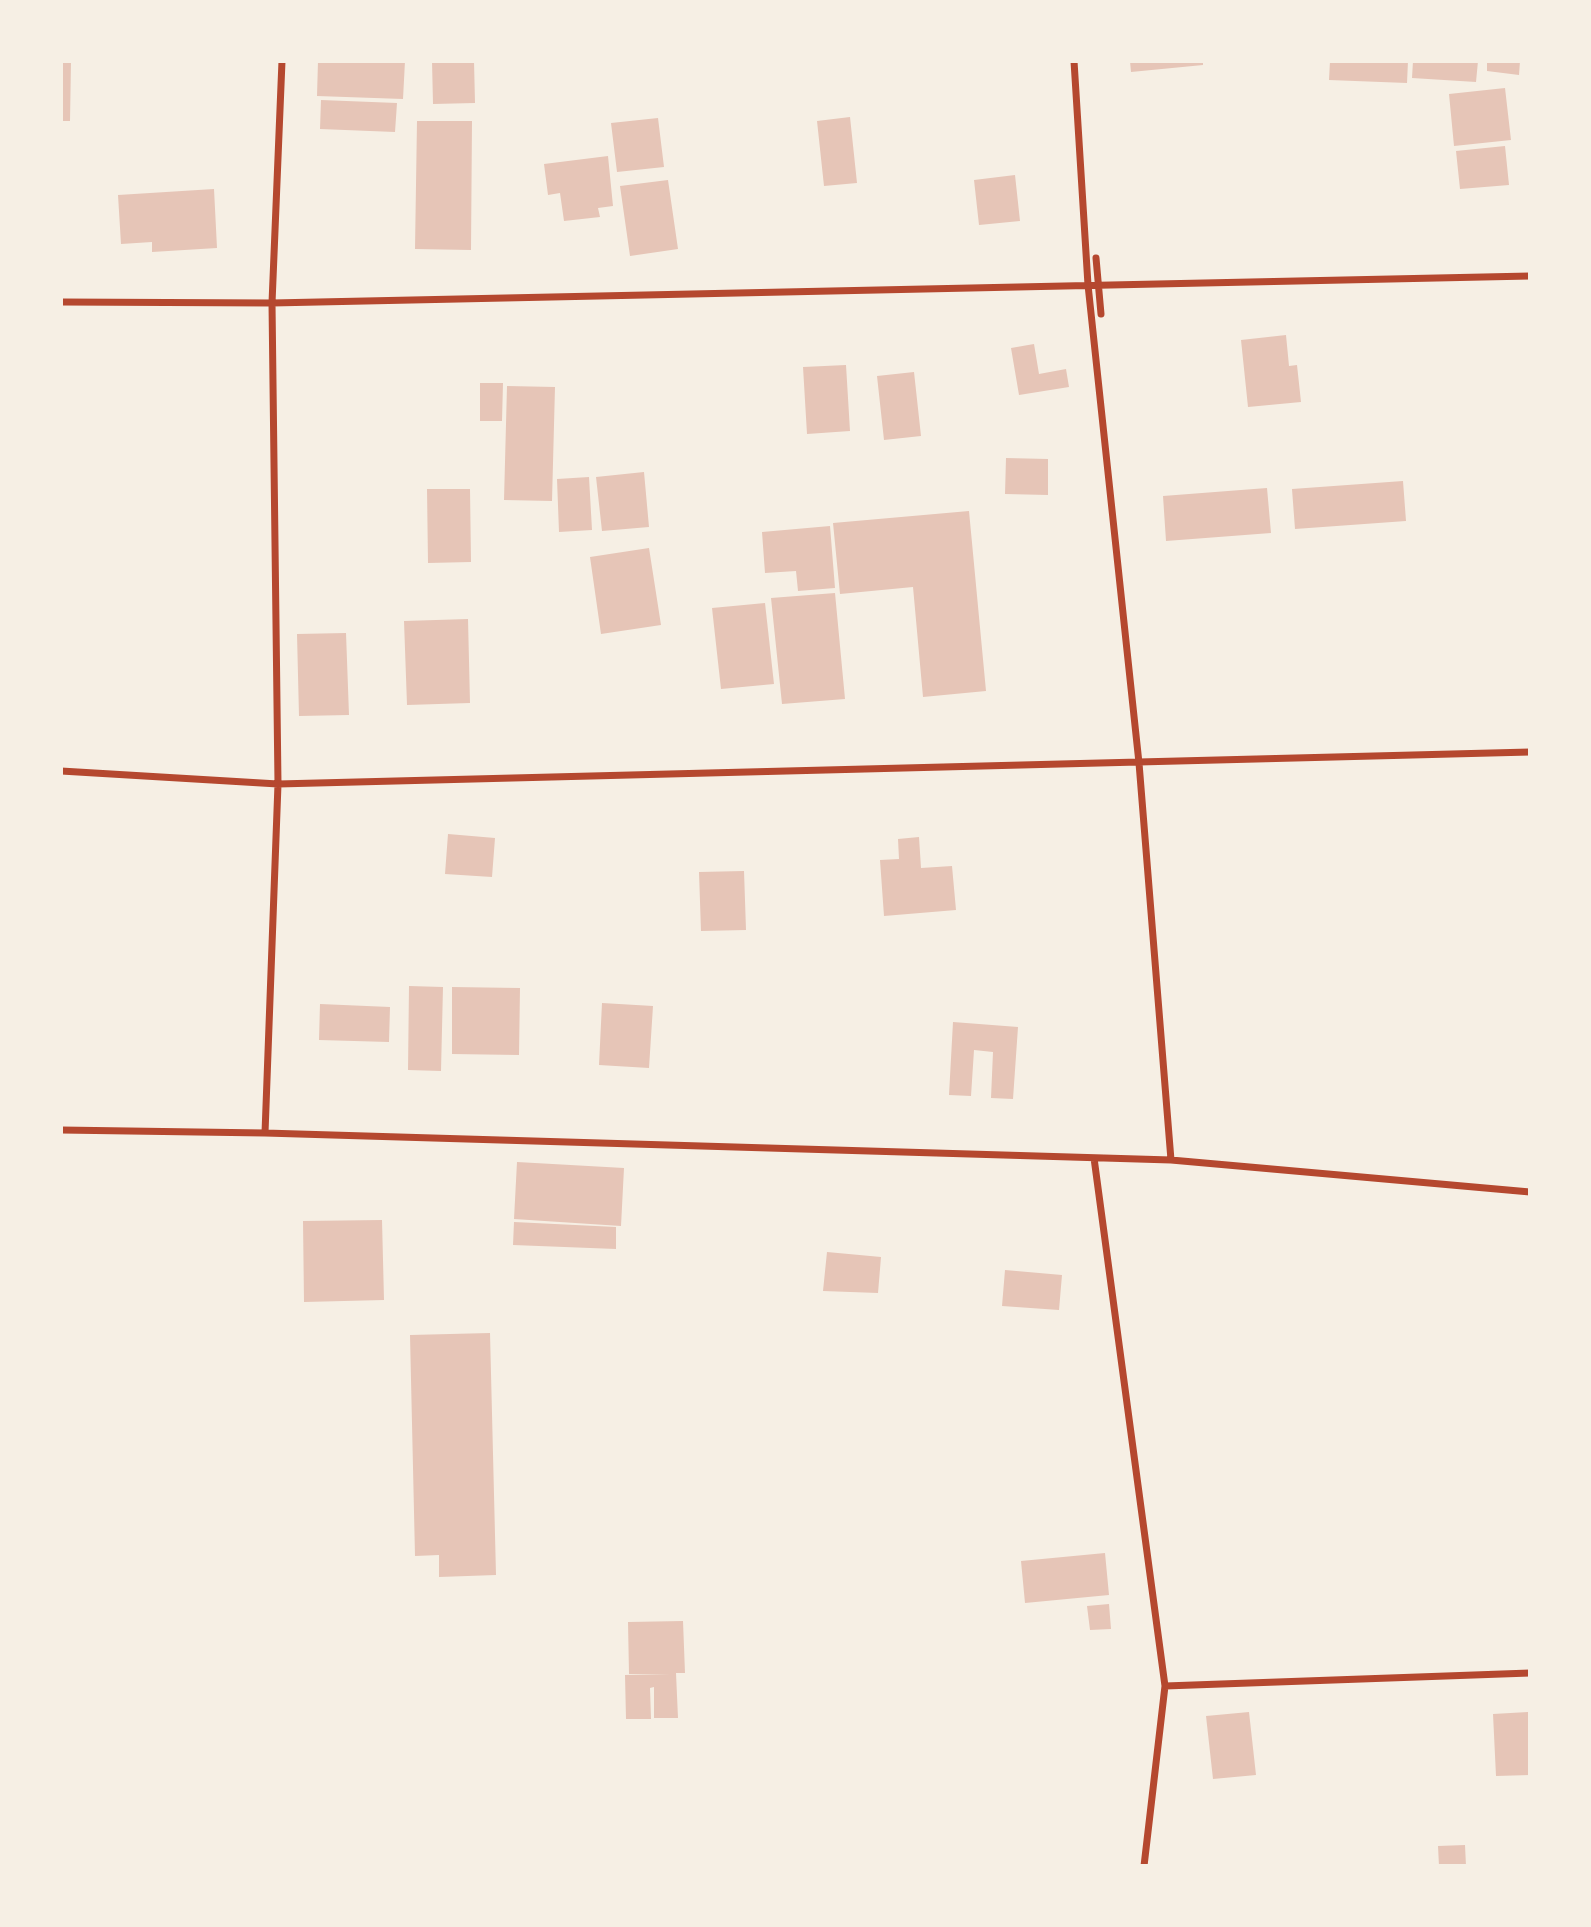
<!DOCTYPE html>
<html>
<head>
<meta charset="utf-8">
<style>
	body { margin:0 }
	#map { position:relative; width:1591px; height:1927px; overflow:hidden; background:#f6efe4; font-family:"PT Sans",sans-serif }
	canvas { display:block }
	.frame { position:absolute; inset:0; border:63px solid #f6efe4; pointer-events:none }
</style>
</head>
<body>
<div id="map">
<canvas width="1591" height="1927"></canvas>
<div class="frame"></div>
</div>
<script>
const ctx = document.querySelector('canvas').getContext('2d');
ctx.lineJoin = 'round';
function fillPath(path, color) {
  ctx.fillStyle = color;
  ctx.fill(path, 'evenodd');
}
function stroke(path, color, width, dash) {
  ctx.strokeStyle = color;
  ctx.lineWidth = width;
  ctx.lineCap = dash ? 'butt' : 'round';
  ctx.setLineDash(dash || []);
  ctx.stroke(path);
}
fillPath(new Path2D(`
	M61,61H71L70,121H61Z
	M318,61H405L403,99L317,96Z
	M432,61H474L475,103L433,104Z
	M1130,61H1203V65L1131,72Z
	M1330,61H1408L1407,83L1329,80Z
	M1413,61H1478L1476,82L1412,78Z
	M1487,61H1520L1519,75L1487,71Z
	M1505,88L1511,140L1454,146L1449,94Z
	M321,100L397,103L395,132L320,129Z
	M850,117L857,183L824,186L817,121Z
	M658,118L664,167L617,172L611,123Z
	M417,121H472L471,250L415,249Z
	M1505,146L1509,185L1460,189L1456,151Z
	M608,156L613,206L598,208L600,217L564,221L560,193L548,195L544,164Z
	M1015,175L1020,221L979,225L974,180Z
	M668,180L678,249L630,256L620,186Z
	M214,189L217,248L152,252V242L121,244L118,195Z
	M1286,335L1289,366L1297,365L1301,402L1248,407L1241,340Z
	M1034,344L1039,374L1066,369L1069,387L1019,395L1011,348Z
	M846,365L850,431L807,434L803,367Z
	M914,372L921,436L884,440L877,376Z
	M480,383H503L502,421H480Z
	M507,386L555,387L552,501L504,500Z
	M1006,458L1048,459V495L1005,494Z
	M644,472L649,527L602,531L596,477Z
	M589,477L592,530L559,532L557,479Z
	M1403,481L1406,521L1295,529L1292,489Z
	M1267,488L1271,533L1166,541L1163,496Z
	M427,489H470L471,562L428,563Z
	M969,511L986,691L923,697L913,587L840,594L833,523Z
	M830,526L835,588L798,591L796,571L765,573L762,532Z
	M649,548L661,625L601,634L590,557Z
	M835,593L845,699L782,704L771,598Z
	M765,603L774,684L721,689L712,608Z
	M468,619L470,703L407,705L404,621Z
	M346,633L349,715L299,716L297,634Z
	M448,834L495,838L492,877L445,874Z
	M919,837L921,868L952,866L956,910L884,916L880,860L899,859L898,839Z
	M744,871L746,930L701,931L699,872Z
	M409,986L443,987L441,1071L408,1070Z
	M452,987L520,988L519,1055L452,1054Z
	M602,1003L653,1006L649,1068L599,1065Z
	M320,1004L390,1007L389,1042L319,1040Z
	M953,1022L1018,1027L1013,1099L991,1098L993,1052L974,1050L971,1096L949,1095Z
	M517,1162L624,1168L621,1226L514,1219Z
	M382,1220L384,1300L304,1302L303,1221Z
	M514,1222L616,1227V1249L513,1245Z
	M827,1252L881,1257L878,1293L823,1291Z
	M1005,1270L1062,1275L1059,1310L1002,1306Z
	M490,1333L496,1575L439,1577V1555L415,1556L410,1335Z
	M1105,1553L1109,1595L1025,1603L1021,1561Z
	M1109,1604L1111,1629L1090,1630L1087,1606Z
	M683,1621L685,1673H676L678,1718H654V1687L650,1688L651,1719H626L625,1675L670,1674H629L628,1622Z
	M1249,1712L1256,1775L1213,1779L1206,1716Z
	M1528,1712L1530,1775L1496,1776L1493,1714Z
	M1465,1845L1466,1866H1439L1438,1846Z`), '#e6c5b7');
stroke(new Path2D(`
	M1074,61L1088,285L1139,763L1171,1160
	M1096,258L1101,314
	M61,302L272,303L1530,276
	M61,771L278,784L1530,752
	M61,1130L265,1133L1171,1160L1530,1192
	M265,1133L278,784L272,303L282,61
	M1094,1158L1165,1686L1144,1866
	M1165,1686L1530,1673`), '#b5482f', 7);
</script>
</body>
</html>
